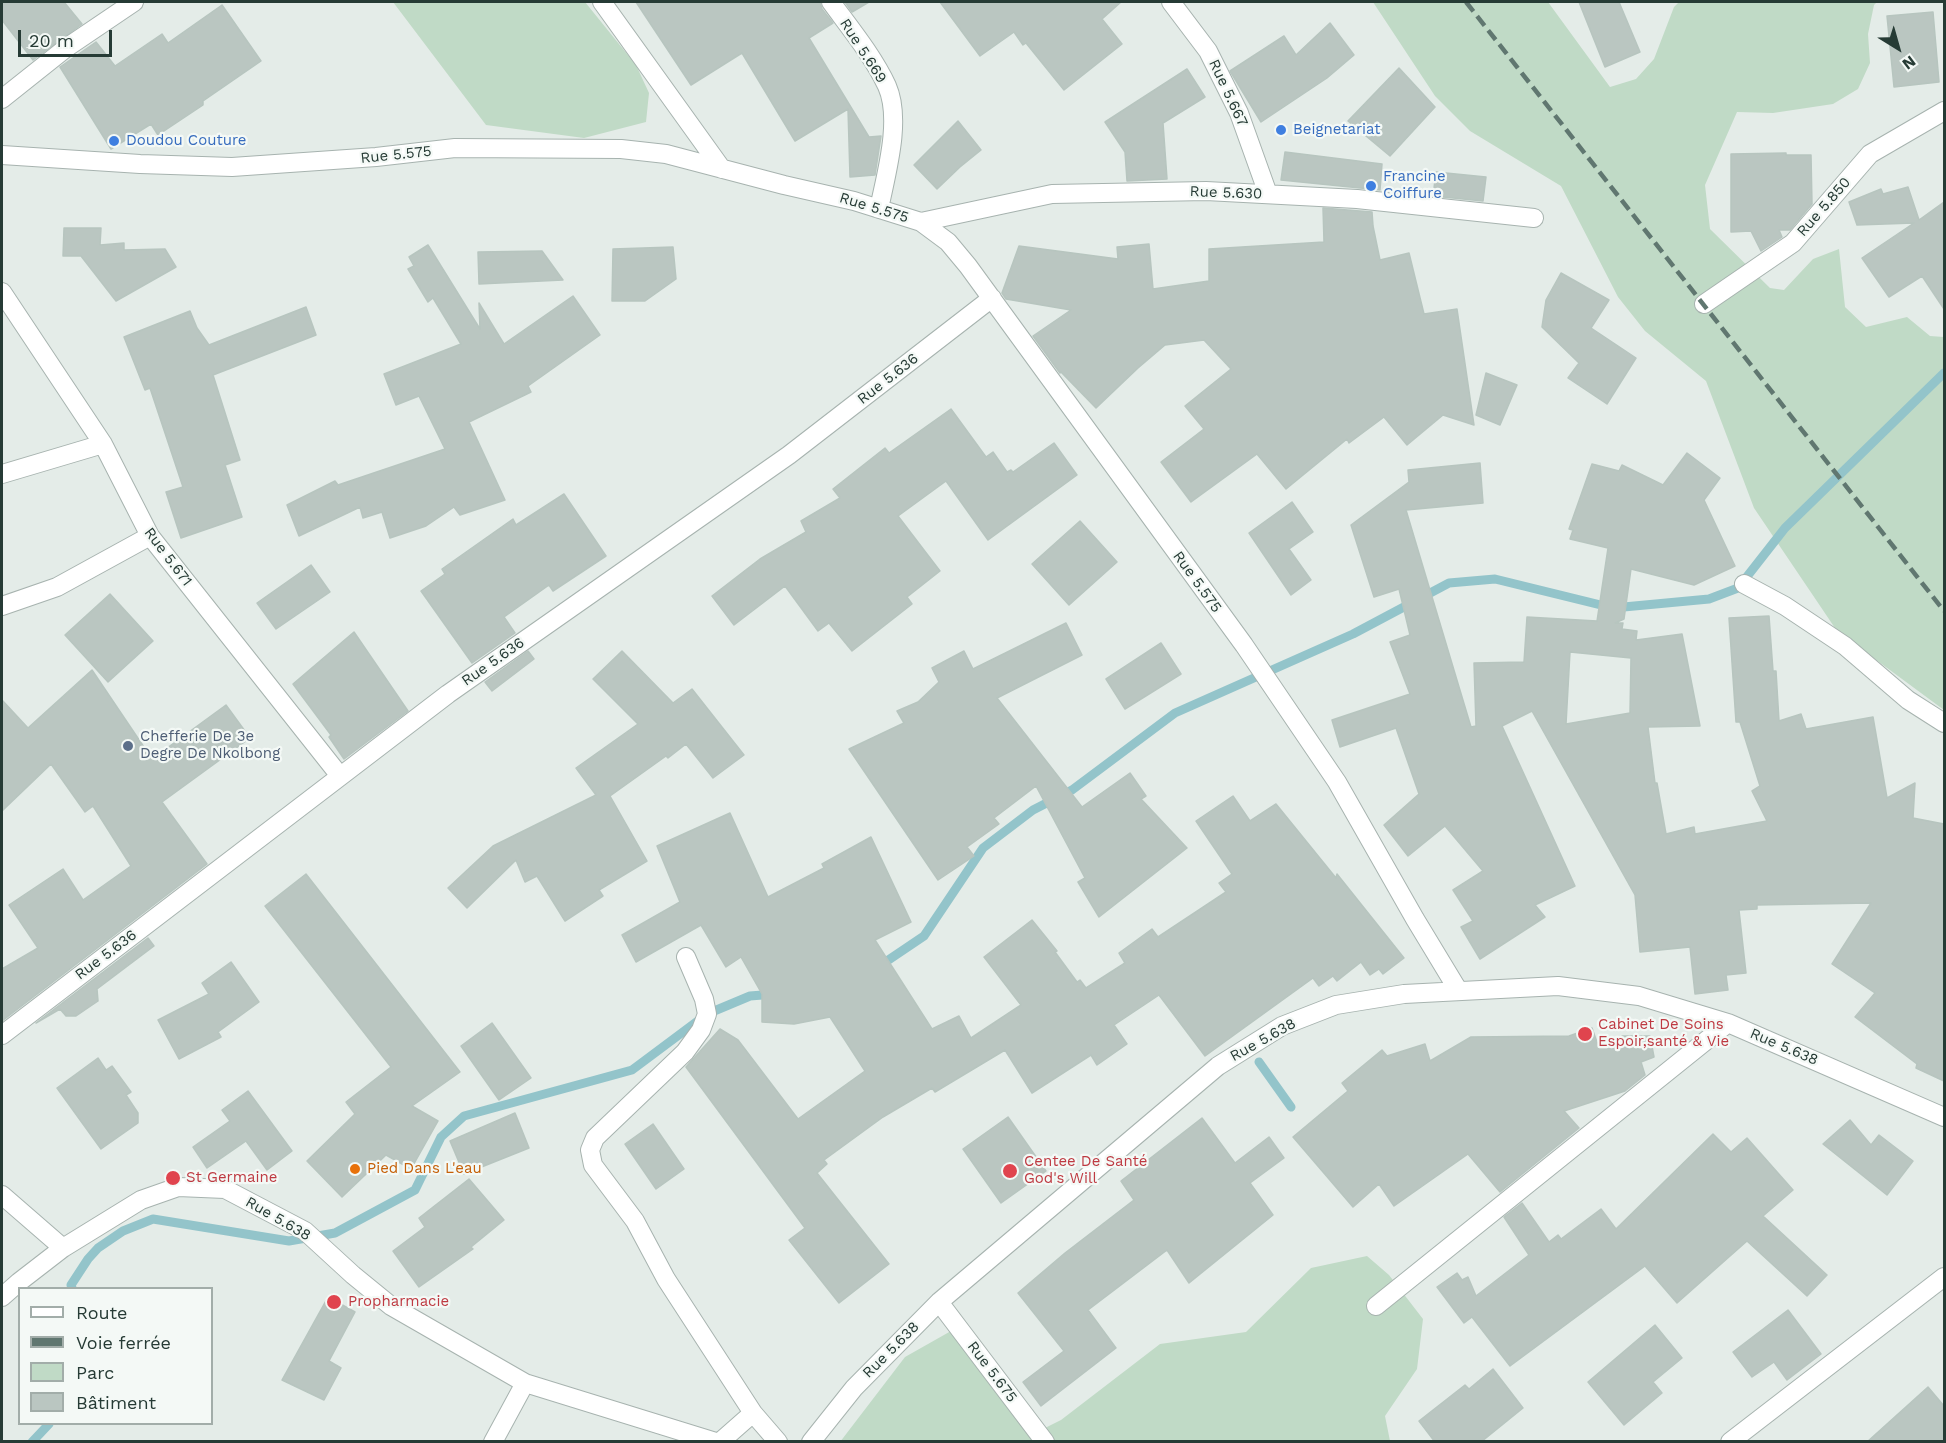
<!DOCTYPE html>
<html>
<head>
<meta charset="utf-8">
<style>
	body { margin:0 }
	#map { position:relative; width:1946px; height:1443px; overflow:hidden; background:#e4ece8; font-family:"Work Sans",sans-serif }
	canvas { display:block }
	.frame { position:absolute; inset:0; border:3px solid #263b35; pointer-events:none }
	.legend { position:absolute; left:18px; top:1287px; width:195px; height:138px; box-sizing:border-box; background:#f4f9f6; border:2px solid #a2ada9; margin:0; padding:8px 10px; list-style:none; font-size:18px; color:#263b35 }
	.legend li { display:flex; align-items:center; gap:12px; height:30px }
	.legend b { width:30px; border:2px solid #a2ada9 }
	.north { position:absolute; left:1868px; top:18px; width:60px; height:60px; -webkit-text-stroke:4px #f4f9f6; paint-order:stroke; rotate:143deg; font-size:16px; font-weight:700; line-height:24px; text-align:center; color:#263b35 }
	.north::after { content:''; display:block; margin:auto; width:21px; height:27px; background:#263b35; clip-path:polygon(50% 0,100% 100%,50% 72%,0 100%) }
	.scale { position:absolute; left:18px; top:30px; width:94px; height:27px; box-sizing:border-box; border:3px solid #263b35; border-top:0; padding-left:8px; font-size:18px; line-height:21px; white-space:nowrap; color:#263b35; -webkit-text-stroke:4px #f4f9f6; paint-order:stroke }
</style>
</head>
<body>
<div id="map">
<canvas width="1946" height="1443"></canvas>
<div class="frame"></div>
<ul class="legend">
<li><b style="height:8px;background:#fff"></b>Route</li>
<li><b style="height:8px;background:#607770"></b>Voie ferrée</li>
<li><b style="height:16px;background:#c0dac6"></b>Parc</li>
<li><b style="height:16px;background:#bac6c1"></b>Bâtiment</li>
</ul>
<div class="north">N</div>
<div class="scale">20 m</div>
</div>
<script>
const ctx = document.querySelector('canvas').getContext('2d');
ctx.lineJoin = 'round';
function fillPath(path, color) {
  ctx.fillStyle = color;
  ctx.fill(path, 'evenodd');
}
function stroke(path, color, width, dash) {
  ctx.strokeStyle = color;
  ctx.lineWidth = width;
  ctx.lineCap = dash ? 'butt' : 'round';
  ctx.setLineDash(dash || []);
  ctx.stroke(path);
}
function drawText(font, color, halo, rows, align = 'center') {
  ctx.font = font + ' "Work Sans",sans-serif';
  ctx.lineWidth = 4.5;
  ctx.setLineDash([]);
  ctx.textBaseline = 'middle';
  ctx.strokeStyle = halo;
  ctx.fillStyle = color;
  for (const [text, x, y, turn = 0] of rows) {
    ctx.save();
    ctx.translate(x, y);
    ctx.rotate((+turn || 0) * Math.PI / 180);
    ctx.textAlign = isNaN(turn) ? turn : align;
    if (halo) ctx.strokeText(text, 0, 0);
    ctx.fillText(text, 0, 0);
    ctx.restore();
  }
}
fillPath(new Path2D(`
	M393,2H585L636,65L649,93L646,122L584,138L486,125Z
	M1373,2H1548L1610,87L1636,79L1654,59L1674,7L1679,2H1877L1874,5L1868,34L1870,63L1858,89L1833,104L1773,113L1737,112L1705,185L1710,229L1770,288L1784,290L1813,259L1839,249L1845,307L1866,327L1907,317L1930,336L1944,337V710L1837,631L1754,508L1706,381L1645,331L1618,297L1561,186L1470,131L1435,96Z
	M1367,1256L1389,1275L1423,1319L1417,1369L1385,1416L1390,1441L840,1442L905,1357L951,1331L1045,1428L1061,1420L1160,1344L1246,1332L1311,1268Z`), '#c0dac6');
stroke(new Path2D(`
	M878,967L924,936L983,848L1033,810L1072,790L1175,713L1353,634L1449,583L1495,579L1613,608L1709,599L1738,588L1785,528L1944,373
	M1259,1062L1291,1107
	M72,1288L71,1285L88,1259L98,1248L123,1231L153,1219L289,1241L335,1233L415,1190L441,1137L464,1116L632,1070L707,1014L750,996L775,994
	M32,1442L49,1424`), '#93c4ca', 9);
const building = new Path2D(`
	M2,2H64L82,24L33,60L2,20Z
	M636,2H820L822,9L833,23L809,38L869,137L881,136L875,175L850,177L848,109L795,141L742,53L691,85Z
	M845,2H869L852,12Z
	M940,2H1121L1102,19L1122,44L1064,90L1026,43L1023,45L1014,32L980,56Z
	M1579,2H1619L1640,52L1605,67Z
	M222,5L261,61L203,101V105L158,135L151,124L111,149L60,67L96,42L115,66L162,34L168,43Z
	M1933,12L1939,82L1894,87L1887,16Z
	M1330,23L1354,55L1327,78L1261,122L1230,71L1284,36L1296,55Z
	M1399,68L1435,107L1390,156L1348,121Z
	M1187,69L1205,97L1163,123L1167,179L1127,181L1125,152L1105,122Z
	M958,121L981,150L960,167L937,189L914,165Z
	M1285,152L1382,164L1380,190L1281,180Z
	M1786,153V155H1811L1812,204L1790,230H1779L1782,237L1761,251L1751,231L1731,232V154Z
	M1436,172L1486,177L1483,201L1433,196Z
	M1908,187L1919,220L1944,202V309L1922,276L1889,297L1862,258L1914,223L1857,225L1849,202L1881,189L1883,194Z
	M1323,208L1372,212L1373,226L1380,260L1409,253L1424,314L1457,309L1474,425L1443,415L1407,445L1384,417L1349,443L1347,439L1286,489L1257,454L1191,502L1161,462L1204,429L1185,406L1231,369L1204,340L1165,345L1138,368L1096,408L1061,372L1060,373L1033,336L1071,310L1006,299L1002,293L1019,246L1118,259L1117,247L1149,244L1153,289L1209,281V249L1324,242Z
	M64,228H101L100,245L124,243V250L165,249L176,267L116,301L81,256H63Z
	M428,245L480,329L479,303L504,344L573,296L600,335L528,386L531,392L469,422L505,500L460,515L454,507L426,526L390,538L382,512L363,518L360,507L299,536L287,505L335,481L338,485L445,449L419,396L396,405L384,374L461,344L433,298L428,302L408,269L414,266L409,257Z
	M673,247L676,279L645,301H612L613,249Z
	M542,251L563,280L479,284L478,252Z
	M1561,273L1609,300L1591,328L1636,358L1607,404L1568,378L1579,363L1542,327L1546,300Z
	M306,307L316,335L213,375L240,460L225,465L242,517L181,538L166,492L183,487L150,388L145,390L124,337L190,311L197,328L209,345Z
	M1486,373L1517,385L1500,425L1476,415Z
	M951,409L986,457L993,452L1007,472L1011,470L1013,472L1054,443L1077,475L988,540L946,481L898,516L940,571L907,597L912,604L852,651L829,623L818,631L785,586L734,625L712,596L760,559L806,532L801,521L840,498L833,489L885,448L889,453Z
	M1687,453L1720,478L1704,500L1735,566L1694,585L1631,569L1624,619L1615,623H1623L1622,629L1637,631L1636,640L1682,634L1700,726L1648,727L1655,783H1657L1666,834L1694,827L1695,834L1767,821L1752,791L1760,786L1740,722H1736L1729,618L1769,616L1773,671H1776L1779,721L1801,714L1806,729L1873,717L1887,798L1915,783L1913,818L1944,824V1081L1916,1068L1917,1064L1855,1017L1875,993L1832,964L1871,903L1757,905V909L1739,910L1746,973L1726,975L1728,990L1695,994L1690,947L1640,952L1635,895L1532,711L1502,726L1575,886L1535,905L1545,917L1480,959L1461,927L1473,921L1453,890L1483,871L1445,826L1408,856L1384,825L1419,794L1396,728L1340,747L1332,720L1410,694L1390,642L1410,635L1399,589L1374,597L1351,525L1409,482L1408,470L1480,463L1483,503L1406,510L1471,727L1476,726L1474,663L1524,662L1527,617L1597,621L1608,548L1570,539L1573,530L1569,529L1592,464L1619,471L1622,465L1663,485ZM1570,652L1631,658L1630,713L1566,724Z
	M564,494L606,556L553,591L549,585L504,617L515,633L472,663L421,591L445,574L442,569L513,519L516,525Z
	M1292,502L1313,532L1289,549L1311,580L1291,595L1249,533Z
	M1080,521L1117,562L1069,605L1032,564Z
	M311,565L330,592L276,629L257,603Z
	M110,594L153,641L108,682L65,635Z
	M1066,623L1082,655L997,698L1082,807L1130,773L1146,796L1141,799L1187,848L1099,917L1078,882L1085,878L1036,786L994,818L999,824L967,847L974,856L938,880L849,749L904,723L897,711L918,702L939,682L932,668L964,651L973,669Z
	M354,632L408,711L344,759L329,737L331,735L293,684Z
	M1161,643L1181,674L1125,709L1106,679Z
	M528,651L534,659L492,691L485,682Z
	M622,651L673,703L692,689L744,755L713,778L686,744L668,758L666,756L610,796L647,861L599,890L603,896L565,921L537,876L525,882L516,860L467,908L448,888L493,846L596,795L576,768L638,724L593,679Z
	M92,670L152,759L226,705L250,738L162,802L207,864L2,1021V969L38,948L9,905L63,869L83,900L131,866L93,806L85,812L51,764L2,811V700L28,728Z
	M1233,796L1250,821L1276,804L1336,878L1337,874L1404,958L1383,974L1379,969L1370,975L1361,962L1337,981L1333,976L1319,986L1313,978L1205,1056L1159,995L1114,1025L1127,1044L1097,1065L1091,1055L1032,1093L1005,1050L935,1092L932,1088L883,1117L824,1160L827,1164L817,1173L889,1264L839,1303L789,1240L805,1228L686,1067L720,1029L738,1040L798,1119L865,1071L830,1017L794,1024L762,1022V994L741,957L726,967L701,925L636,962L622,935L680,902L657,846L730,813L768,897L824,868L822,864L871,837L911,922L875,940L932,1029L959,1016L971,1038L1021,1005L984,957L1032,920L1057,951L1055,952L1077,982L1080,980L1086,988L1125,963L1119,953L1152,929L1158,937L1226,892L1219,883L1232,874L1196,821Z
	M306,874L460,1072L412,1106L438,1121L411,1169L386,1155L342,1197L307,1161L355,1114L346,1102L391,1067L265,906Z
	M148,938L154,946L97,989L98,1001L76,1016H66L60,1009L36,1023Z
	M231,962L259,1002L218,1032L221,1037L179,1059L158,1020L209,994L202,983Z
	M492,1023L531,1078L499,1100L461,1046Z
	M1592,1028L1598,1045L1623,1036H1650L1654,1057L1641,1062L1645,1075L1625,1091L1564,1111L1579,1128L1500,1192L1468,1154L1394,1206L1379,1184L1353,1207L1293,1137L1348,1091L1342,1083L1382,1050L1387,1056L1425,1044L1430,1061L1471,1037L1569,1036Z
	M98,1058L106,1070L112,1066L131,1092L126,1095L138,1113V1123L101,1149L57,1088Z
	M248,1091L292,1151L267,1170L246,1141L207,1168L193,1147L230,1121L222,1110Z
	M515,1113L529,1148L464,1174L450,1141Z
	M1008,1117L1046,1171L1001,1203L963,1149Z
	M1202,1118L1235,1163L1269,1137L1284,1158L1250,1183L1273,1215L1189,1283L1167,1250L1088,1310L1116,1348L1041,1406L1023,1382L1064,1351L1018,1293L1065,1253L1134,1200L1121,1181Z
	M1850,1120L1871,1145L1879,1135L1913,1161L1887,1195L1823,1144Z
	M653,1124L684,1169L656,1189L625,1144Z
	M1713,1134L1731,1152L1747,1138L1793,1190L1763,1216L1827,1275L1807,1296L1747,1241L1677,1303L1645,1266L1510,1366L1472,1317L1464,1323L1437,1287L1457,1273L1462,1280L1468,1277L1476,1296L1529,1255L1504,1217L1522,1203L1549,1242L1558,1235L1561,1239L1601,1209L1616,1229Z
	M469,1179L504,1220L471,1247L473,1249L419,1287L393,1251L425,1227L419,1218Z
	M328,1297L355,1312L329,1361L341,1368L324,1400L282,1380Z
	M1788,1310L1821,1354L1787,1380L1774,1362L1752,1377L1733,1352Z
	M1655,1325L1682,1358L1653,1382L1662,1393L1624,1425L1588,1382Z
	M1493,1369L1523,1408L1481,1442H1435L1419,1421L1465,1385L1469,1389Z
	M1928,1387L1944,1406V1442H1867Z`);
fillPath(building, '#bac6c1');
stroke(building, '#b7c5bf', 1.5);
const minor = new Path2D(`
	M602,2L722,169
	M831,2C850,28 873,56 887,86C902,120 886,174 879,209
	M1171,2L1208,51L1239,113L1268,194
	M2,99L66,48L134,2
	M2,155L140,164L232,167L376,157L455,148L621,149L666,154L784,185L854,201L921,222L948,242L968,266L1244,645L1337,782L1415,919L1458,990
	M921,222L1052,194L1206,191L1357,199L1534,218
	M2,292L103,444L150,536L340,776
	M1704,304L1793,243L1870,154L1944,111
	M2,474L103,444
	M1744,584L1785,606L1845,646L1908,700L1944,723
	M2,606L57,587L150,536
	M686,957L704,999L707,1014L701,1030L685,1052L595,1138L590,1150L593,1165L635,1221L666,1279L753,1413
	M2,1035L448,694L789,455L992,298
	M2,1195L63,1248
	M2,1297L19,1282L63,1248L141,1200L178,1187L225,1189L305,1231L353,1275L391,1306L525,1383L716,1442
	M939,1302L1045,1442
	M1376,1306L1728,1023
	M493,1442L525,1383
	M720,1442L753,1413L778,1442
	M811,1442L854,1388L939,1302L1218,1066L1282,1026L1336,1005L1404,994L1558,986L1639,996L1728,1023L1944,1117
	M1730,1442L1944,1277`);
stroke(minor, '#a7b3af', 20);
stroke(minor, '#fff', 18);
stroke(new Path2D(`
	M1466,2L1944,611`), '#607770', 4.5, [12, 6]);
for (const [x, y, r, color] of [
	[1281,130,6,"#3f7fe0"],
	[114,141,6,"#3f7fe0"],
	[1371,186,6,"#3f7fe0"],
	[128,746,6,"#5c6f8a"],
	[1585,1034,8,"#e0444e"],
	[355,1169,6,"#e8710a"],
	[1010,1171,8,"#e0444e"],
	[173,1178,8,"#e0444e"],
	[334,1302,8,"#e0444e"]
]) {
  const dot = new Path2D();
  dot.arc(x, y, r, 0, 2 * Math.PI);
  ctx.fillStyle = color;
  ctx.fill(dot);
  stroke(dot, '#f4f9f6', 2);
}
drawText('15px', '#263b35', '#f4f9f6', [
	["Rue 5.669",863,51,57],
	["Rue 5.667",1228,93,65],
	["Rue 5.575",396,155,-6],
	["Rue 5.630",1226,193,2],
	["Rue 5.850",1824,207,-49],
	["Rue 5.575",874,208,17],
	["Rue 5.636",888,379,-38],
	["Rue 5.671",168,557,53],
	["Rue 5.575",1197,582,54],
	["Rue 5.636",493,662,-35],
	["Rue 5.636",106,955,-37],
	["Rue 5.638",1263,1040,-29],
	["Rue 5.638",1784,1047,23],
	["Rue 5.638",278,1219,30],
	["Rue 5.638",891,1350,-45],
	["Rue 5.675",992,1372,53]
]);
drawText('15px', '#366cbe', '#f4f9f6', [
	["Beignetariat",1293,130],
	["Doudou Couture",126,141],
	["Francine",1383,177],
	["Coiffure",1383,194]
], 'left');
drawText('15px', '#4e5e75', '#f4f9f6', [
	["Chefferie De 3e",140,737],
	["Degre De Nkolbong",140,754]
], 'left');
drawText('15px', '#be3a42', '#f4f9f6', [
	["Cabinet De Soins",1598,1025],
	["Espoir,santé & Vie",1598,1042],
	["Centee De Santé",1024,1162],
	["God's Will",1024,1179],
	["St Germaine",186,1178],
	["Propharmacie",348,1302]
], 'left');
drawText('15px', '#c56008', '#f4f9f6', [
	["Pied Dans L'eau",367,1169]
], 'left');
</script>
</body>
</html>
